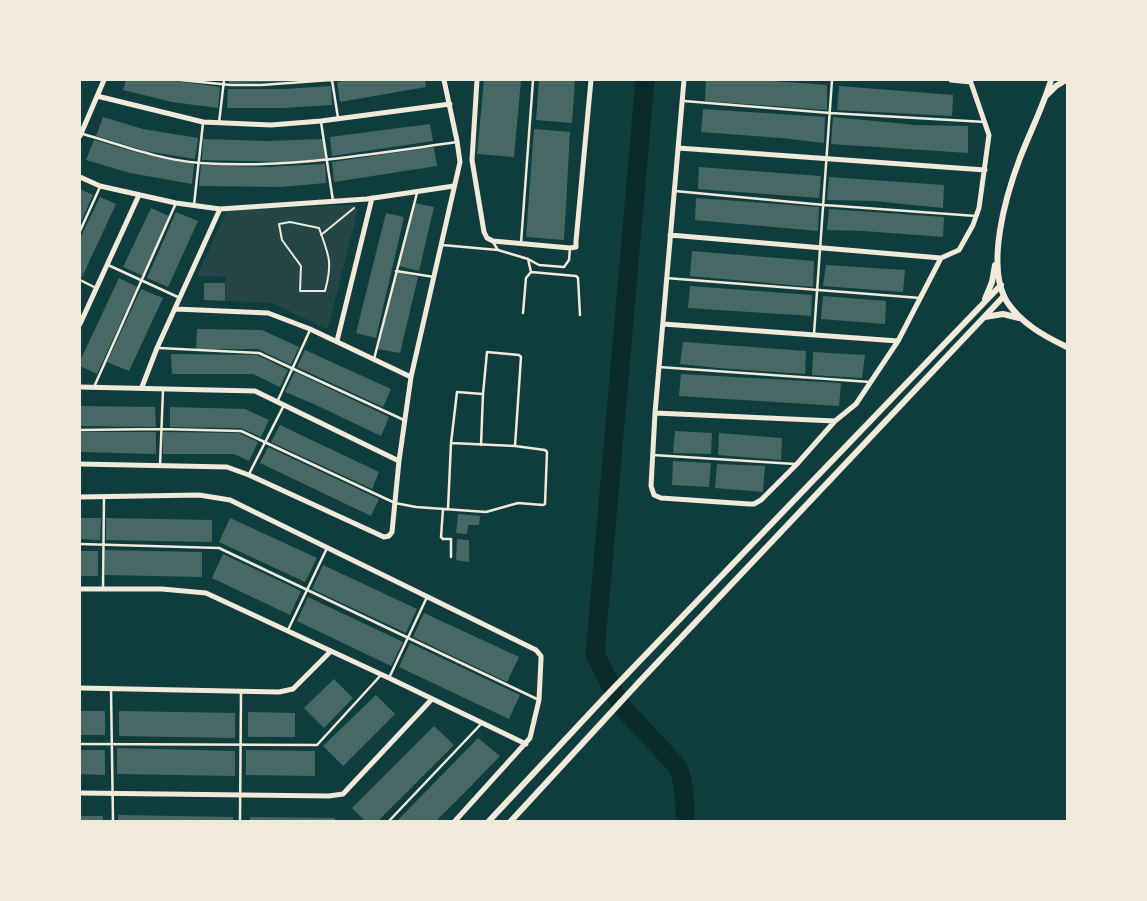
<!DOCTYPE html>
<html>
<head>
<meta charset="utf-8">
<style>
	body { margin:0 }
	#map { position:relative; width:1147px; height:901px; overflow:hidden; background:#0f3d3e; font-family:"Zilla Slab",serif }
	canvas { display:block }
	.frame { position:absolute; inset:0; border:81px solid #f1e9da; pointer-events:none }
</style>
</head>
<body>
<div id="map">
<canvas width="1147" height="901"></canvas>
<div class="frame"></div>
</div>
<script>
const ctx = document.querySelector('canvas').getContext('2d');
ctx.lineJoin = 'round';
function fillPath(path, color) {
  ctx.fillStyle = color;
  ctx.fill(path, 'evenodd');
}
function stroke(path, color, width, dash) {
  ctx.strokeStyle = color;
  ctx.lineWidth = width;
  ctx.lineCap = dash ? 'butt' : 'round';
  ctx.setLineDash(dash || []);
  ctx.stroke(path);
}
fillPath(new Path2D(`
	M355,205L358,209L328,328H324L273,303L225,301L226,277L197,276L227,210Z`), '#244646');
stroke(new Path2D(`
	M645,80L595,654L622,707L678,767C685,785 685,802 685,821`), '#0a2a2b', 19);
fillPath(new Path2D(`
	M126,80H168L220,87L218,108L172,102L123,90Z
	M229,80H296V81L229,83Z
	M351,80H425L426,87L340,102L337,82Z
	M484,80H521L514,157L477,154Z
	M539,80H575L572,123L536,120Z
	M706,80H757L827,85V110L705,101Z
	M331,86L332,105L284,108H227L228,89H284Z
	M839,86L953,95L952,116L837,110Z
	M703,109L825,117L824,143L781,138L701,132Z
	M103,117L143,129L198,138L195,159L146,151L96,136Z
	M833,117L915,125L968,126V153L831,144Z
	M430,124L433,141L332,156L330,137Z
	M534,129L570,132L564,240L526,237Z
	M203,139L268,141L323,139L325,159L284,162L202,160Z
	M94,140L142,154L194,163L192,184L130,173L86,160Z
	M434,147L437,166L334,182L332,162Z
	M325,164L326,183L281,187L199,186L201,165L266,167Z
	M699,167L821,176L819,198L698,189Z
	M829,177L944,185L943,208L874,201L827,200Z
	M80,189L93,195L80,224Z
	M100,197L116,204L82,277L80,276V238Z
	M696,198L819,207L818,231L695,220Z
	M415,203L434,207L419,271L399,266Z
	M151,208L169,216L143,276L123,267Z
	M829,209L944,217L943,237L864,231L827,230Z
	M176,212L198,221L168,287L147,278Z
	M386,213L404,217L376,338L356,333Z
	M692,251L814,261L813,287L690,276Z
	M826,265L905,270L903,292L823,286Z
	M397,272L418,277L400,353L378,349Z
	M119,278L137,287L97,374L80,366V361Z
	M204,283H225V301L204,300Z
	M690,286L812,295L811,316L688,308Z
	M141,289L163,298L129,371L107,362Z
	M823,296L886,301L885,324L821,319Z
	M197,329L262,330L299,347L291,365L258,349H196Z
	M683,342L806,351L805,374L718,368L680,364Z
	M305,350L391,389L383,407L297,367Z
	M813,352L865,355L862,378L812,375Z
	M171,354L257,355L288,370L280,387L253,374H172Z
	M295,372L389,417L381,436L316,405L285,392Z
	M681,374L841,383L839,406L679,396Z
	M80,406L155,407L156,427L80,426Z
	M170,407L245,409L269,420L261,437L241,428L170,427Z
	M280,425L379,472L372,489L271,442Z
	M675,431L712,433L711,454L673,453Z
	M80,432H156V454L80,452Z
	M163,432L239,433L258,442L249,461L234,454H163Z
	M719,433L782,438L781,460L718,455Z
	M268,447L379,499L371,516L260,463Z
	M673,461L711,463L709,487L672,485Z
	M717,464L765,466L763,492L715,488Z
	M458,514L480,516L479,525H468L467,534L456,533Z
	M80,518H101L100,540L80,539Z
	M106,518L212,520V542L106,540Z
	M230,518L317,558L305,582L219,542Z
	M457,539L469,540V562L456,560Z
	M105,550L202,552V577L105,575Z
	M80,551H98V576H80Z
	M223,554L301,591L290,615L212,578Z
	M323,565L417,609L406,633L312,589Z
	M308,597L403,642L391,666L297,621Z
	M424,613L519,657L507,682L413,637Z
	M410,643L520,695L509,719L399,667Z
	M334,679L353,698L324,728L304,708Z
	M376,695L395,714L343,766L323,746Z
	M80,711H105V735H80Z
	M119,711L235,713V738L119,736Z
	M248,712L295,713V737H248Z
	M434,726L454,745L378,821H365L352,808Z
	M478,738L500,756L470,787L436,821H397Z
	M117,748L235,751V776L117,774Z
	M80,750H105V775L80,774Z
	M246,750L315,751V776L246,775Z
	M118,815L233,817V821H118Z
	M80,816H103V821H80Z
	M250,817L335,818V821H250Z`), '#486865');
stroke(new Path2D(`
	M290,222L319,228C329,256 333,262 325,291H300L301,266L282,240L279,224Z
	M321,235L354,208`), '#f1e9da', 2);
stroke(new Path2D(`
	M180,80L231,85H261L331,80
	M332,80L338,118
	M684,101L830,113L985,122
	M321,122L333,201
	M219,123L224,80
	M83,134C121,145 160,160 200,163C287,169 371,154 457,142
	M675,191L824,205L976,216
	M194,205L203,123
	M80,231L100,187
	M493,242L498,250L528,259L539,265L564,267L569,260L570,248
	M521,243L533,80
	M442,245L498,250
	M528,259L531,272L576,276L578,278L580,315
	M108,265L180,298
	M396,271L434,277
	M666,278L920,298
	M80,280L96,288
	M523,313L526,278L531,272
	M814,334L832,80
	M159,348L259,353L404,420
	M374,359L417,193
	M659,367L870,382
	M94,387L176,203
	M278,400L310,330
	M80,430L161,429L241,431L395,503L416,507L486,512L518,503L543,505L545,504L547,452L545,450L515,446L451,443
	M481,445L483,394L487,352L519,355L521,357L515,446
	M653,455L795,464
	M160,466L163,390
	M249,474L284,405
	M443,509L441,537L443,539H451V557
	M448,509L451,443L457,392L483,394
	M80,544L219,548L539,700
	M103,588L104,497
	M288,630L327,548
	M389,678L427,597
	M111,689L113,821
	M80,744L317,745L381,675
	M240,821L241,693
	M389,821L482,723`), '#f1e9da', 2.5);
stroke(new Path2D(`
	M477,80L472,160L484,232L487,238L493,241L570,248L576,247V241L591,80
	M684,80L655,413L651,486L654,495L661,498L749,504H754L761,500L796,465L835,421L856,404L898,341L941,258L959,250L973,225L979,208L989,135L970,80
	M951,80L971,82
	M97,96L203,122L271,125L321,121L450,104
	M80,136L104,80
	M678,148L985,170
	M80,177L100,186L176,203L220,209L367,199L454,186
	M670,235L941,258
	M176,309L268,313L310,329L411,377
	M80,324L139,195
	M663,324L898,341
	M337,341L372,198
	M80,387L255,391L399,461
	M142,387L157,348L220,209
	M655,413L835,421
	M80,464L227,467L249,475L384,537L389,536L392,532L399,461L411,377L460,162L457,141L444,80
	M80,497L199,495L230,500L536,650L541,656V659L539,700L530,738L455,821
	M80,589H162L206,593L389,678L526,744
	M80,688L279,692L293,689L331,651
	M80,793L329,796L343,794L432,699`), '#f1e9da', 5);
stroke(new Path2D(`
	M1051,80C1043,107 1030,132 1020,158C1006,195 985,266 1007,302C1022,324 1044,336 1067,347
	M1047,95L1056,86L1066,80
	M985,299L992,282L995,265
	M985,317L1003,314L1019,318
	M489,821L605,697L1001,285
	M511,821L640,681L1004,296`), '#f1e9da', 6);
</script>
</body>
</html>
